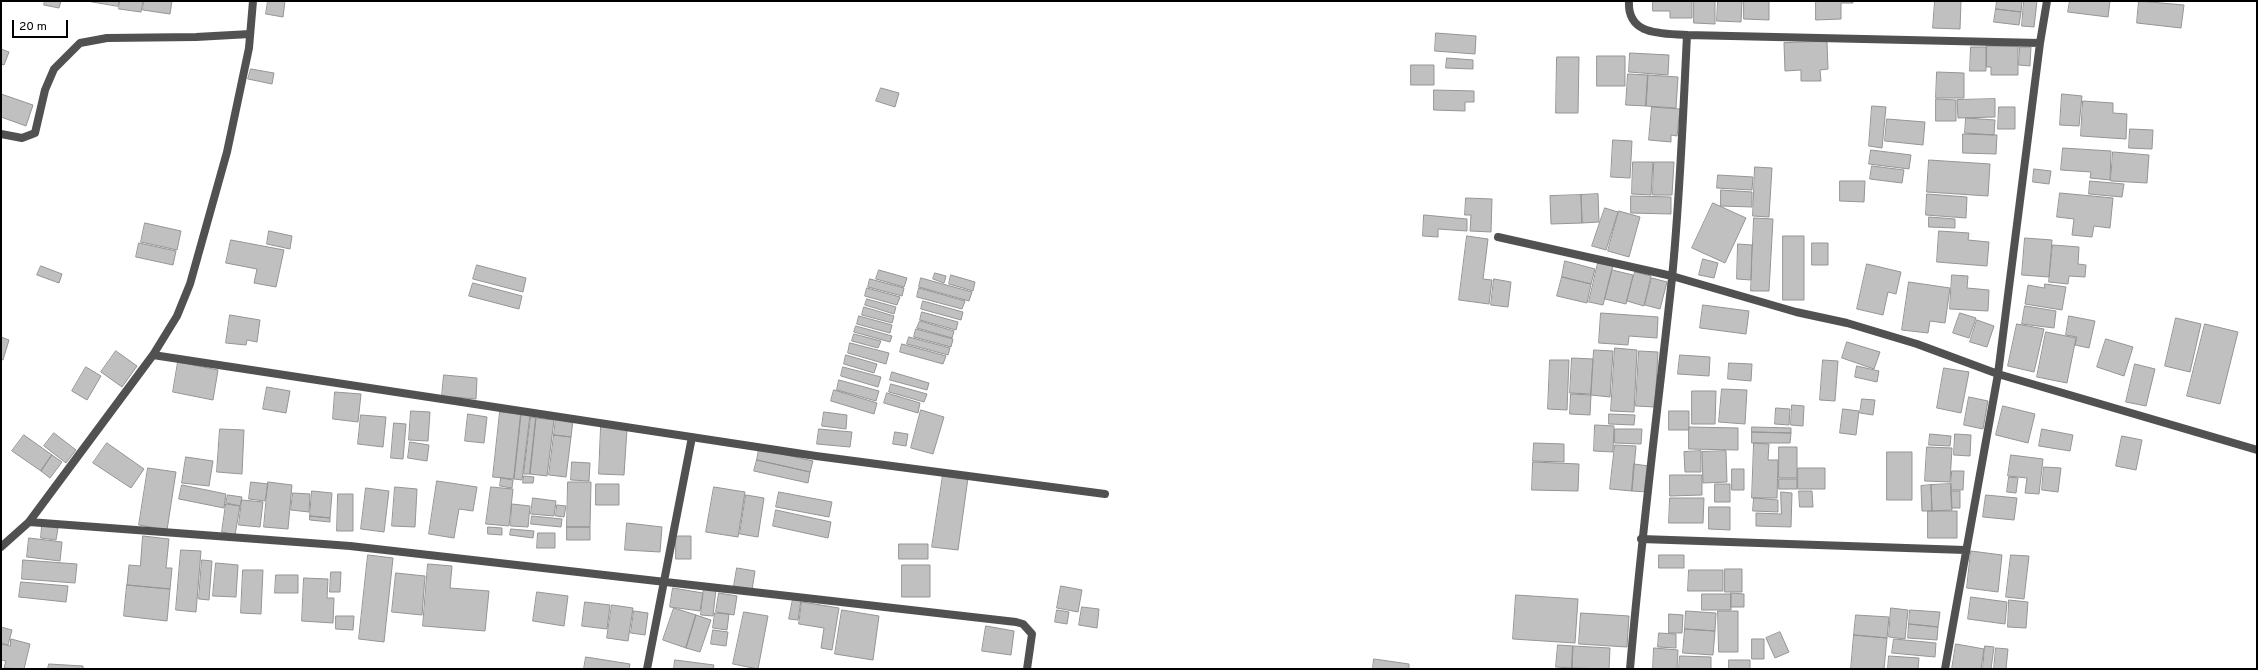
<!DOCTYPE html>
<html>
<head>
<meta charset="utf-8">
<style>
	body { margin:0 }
	#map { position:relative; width:2258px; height:670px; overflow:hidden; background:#fff; font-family:Overpass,sans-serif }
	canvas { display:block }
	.frame { position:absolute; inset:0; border:2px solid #000; pointer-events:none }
	.scale { position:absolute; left:12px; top:20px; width:56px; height:18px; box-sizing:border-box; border:2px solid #000; border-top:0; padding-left:5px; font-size:12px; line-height:14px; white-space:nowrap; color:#000; -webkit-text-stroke:3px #fff; paint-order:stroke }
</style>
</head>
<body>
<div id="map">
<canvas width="2258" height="670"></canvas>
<div class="frame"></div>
<div class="scale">20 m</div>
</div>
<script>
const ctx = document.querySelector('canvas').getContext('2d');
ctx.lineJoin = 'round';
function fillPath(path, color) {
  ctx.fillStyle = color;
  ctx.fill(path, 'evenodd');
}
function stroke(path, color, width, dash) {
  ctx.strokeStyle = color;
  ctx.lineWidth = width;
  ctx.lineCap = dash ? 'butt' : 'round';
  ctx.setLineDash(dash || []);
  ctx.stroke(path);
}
const building = new Path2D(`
	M45,1H61L59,8L44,5Z
	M87,1H119L118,6Z
	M120,1H143L141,12L119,9Z
	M144,1H172L170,14L143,10Z
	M268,1H285L283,17L266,14Z
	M1653,1H1692V18H1670V11H1653Z
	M1694,1H1715V24L1694,23Z
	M1718,1H1742L1741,22L1717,21Z
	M1744,1H1769V20L1744,19Z
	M1816,1H1853V3H1841V19L1816,20Z
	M1935,1H1961L1960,29L1933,28Z
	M1997,1H2022L2021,12L1996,9Z
	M2024,1H2037L2034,27L2022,26Z
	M2070,1H2110L2108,17L2068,12Z
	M2139,1L2184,5L2181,28L2137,23Z
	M1996,9L2021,12L2019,25L1994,22Z
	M1436,33L1476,36L1475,54L1435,51Z
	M1827,42L1828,69L1820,70L1821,81H1801V70L1785,71L1784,43Z
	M1987,46H2018V75H1991V67H1987Z
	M1971,47H1986V71H1970Z
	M2020,47H2031L2030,66L2019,65Z
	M1,49L9,52L4,65L1,64Z
	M1630,53L1669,55L1668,75L1629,72Z
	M1597,56H1625V86H1597Z
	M1557,57H1579L1578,113H1556Z
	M1447,58L1473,60V69L1446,68Z
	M1411,65H1434V85H1411Z
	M251,69L274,73L272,84L248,79Z
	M1937,72L1964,73V98H1936Z
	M1628,74L1648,75L1646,106L1626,105Z
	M1648,75L1678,77L1676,108L1646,106Z
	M881,88L899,93L895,107L876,101Z
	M1434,90L1474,91V102H1465V111L1434,110Z
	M1,94L33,105L26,126L1,117Z
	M2062,94L2082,96L2079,126L2060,125Z
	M1936,99L1956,100V121H1936Z
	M1995,99V117L1958,118L1957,100Z
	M2083,101L2113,103V113L2127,114L2126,139L2081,136Z
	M1872,106L1886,107L1882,148L1869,146Z
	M1652,107L1680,109L1677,136L1671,135V142L1649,140Z
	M1999,107H2015V129H1998Z
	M1966,118L1995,120L1994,135L1965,133Z
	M1887,119L1925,122L1923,145L1885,141Z
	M2130,129L2153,130L2152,149L2129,148Z
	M1963,134L1997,135L1996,154L1963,153Z
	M1613,140L1632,141L1630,178L1611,177Z
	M2063,148L2111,151L2110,180L2090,178L2091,172L2061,170Z
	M1871,150L1911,155L1909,169L1869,164Z
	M2113,152L2149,155L2147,183L2111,181Z
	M1929,160L1990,164L1988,196L1927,192Z
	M1633,162H1653L1651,195L1632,194Z
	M1654,162H1674L1672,195H1653Z
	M1872,166L1904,170L1902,183L1870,179Z
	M1755,167L1772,168L1769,217L1753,216Z
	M2034,169L2051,171L2049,184L2033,182Z
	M1718,175L1753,177L1752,190L1717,188Z
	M1840,181H1865L1864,202L1840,201Z
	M2090,181L2124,184L2122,197L2089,194Z
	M1721,190L1752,192V207L1721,206Z
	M2060,193L2113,198L2110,228L2094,226L2092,237L2072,235L2074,219L2057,217Z
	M1598,194L1599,222L1582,223L1581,195Z
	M1927,194L1967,197L1966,218L1926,215Z
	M1581,195L1582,223L1551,224L1550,196Z
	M1631,196L1671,197V214L1631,213Z
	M1466,198L1492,199L1491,232L1470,231L1471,215H1465Z
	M1713,203L1746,218L1725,263L1692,248Z
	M1605,208L1618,212L1606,250L1592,246Z
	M1619,211L1640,217L1629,257L1608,251Z
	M1424,215L1467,219V231L1438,229V237L1423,236Z
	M1929,217L1955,219V228L1929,227Z
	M1754,218L1773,219L1769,291H1751Z
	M145,223L181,231L177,250L141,242Z
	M269,231L292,236L290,249L267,244Z
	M1939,231L1969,233L1968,240L1989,242L1987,266L1937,262Z
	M1467,236L1488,239L1483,279L1492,280L1489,304L1459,300Z
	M1783,236H1804V300H1783Z
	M2025,238L2052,240L2049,277L2022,275Z
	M231,240L284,250L276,287L254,283L257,269L226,263Z
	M139,243L176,251L173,265L136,257Z
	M1812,243H1828V265H1812Z
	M1738,244L1752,245L1751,280L1737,279Z
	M2053,245L2079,247L2078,264L2086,265L2085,277L2069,276L2068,284L2049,282Z
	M1703,259L1718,263L1714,278L1699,275Z
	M1565,261L1595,269L1591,284L1562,277Z
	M1598,263L1613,266L1603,305L1589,302Z
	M1867,264L1901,272L1896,294L1888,292L1883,315L1857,309Z
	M477,265L526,278L523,292L473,279Z
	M41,266L62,274L59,283L37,275Z
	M879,270L907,278L904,287L876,279Z
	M1612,270L1633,275L1626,304L1605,299Z
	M1635,272L1651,276L1644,306L1627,301Z
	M935,273L946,276L944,283L933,279Z
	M951,275L975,282L973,291L949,284Z
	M1952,275L1968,276L1967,288L1989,290L1988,311L1950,309Z
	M1562,277L1591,284L1587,303L1557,296Z
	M921,278L972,292L969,301L919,287Z
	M1652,278L1667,282L1660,309L1645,305Z
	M870,279L904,288L902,296L868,287Z
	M1494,279L1511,282L1508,307L1491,305Z
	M1909,282L1950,288L1945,323L1930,321L1928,333L1902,330Z
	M473,283L522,296L519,309L469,296Z
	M2045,284L2066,287L2062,310L2025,304L2028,285L2044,288Z
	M867,288L900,297L897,305L865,296Z
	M919,288L965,301L962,309L917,297Z
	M867,299L896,307L894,314L865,305Z
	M923,301L963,312L961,320L921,309Z
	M1703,305L1749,311L1746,334L1700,328Z
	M2025,306L2056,311L2054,328L2022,324Z
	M864,307L894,316L892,323L862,315Z
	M922,312L958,322L956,330L920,320Z
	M1601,313L1658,317L1657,338L1629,336L1628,345L1599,343Z
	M1960,313L1976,318L1969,338L1953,333Z
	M230,315L260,320L257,342L247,340L246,345L226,343Z
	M859,316L892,325L890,333L857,324Z
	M2069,316L2095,321L2089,348L2075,345L2077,337L2066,335Z
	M2176,318L2201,324L2190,372L2165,366Z
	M1977,320L1994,326L1987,347L1970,342Z
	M920,321L954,331L952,338L917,328Z
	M2017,324L2044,329L2034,372L2008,366Z
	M2205,324L2238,332L2220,404L2187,396Z
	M856,326L892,336L890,342L854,332Z
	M916,329L953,339L951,347L914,337Z
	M2046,332L2076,338L2067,383L2037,377Z
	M854,334L881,341L878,348L852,341Z
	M1,337L9,340L3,360L1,359Z
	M909,337L950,348L948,355L907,344Z
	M2106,339L2133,347L2124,376L2097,367Z
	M1847,342L1880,352L1874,369L1842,358Z
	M850,343L889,353L886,364L848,353Z
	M902,344L946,356L943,364L900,352Z
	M1615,348L1637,350L1634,412L1611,411Z
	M1594,350L1613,351L1610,397L1591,395Z
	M116,351L137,366L122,387L101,372Z
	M1639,351L1658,352L1655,407L1636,406Z
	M846,355L877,364L874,373L844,364Z
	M1680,355L1710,357L1709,376L1678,374Z
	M1572,358L1593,359L1591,394L1570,393Z
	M1550,360H1569L1567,410L1548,409Z
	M1823,360L1838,361L1835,401L1820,400Z
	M178,362L218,370L213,400L173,392Z
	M1729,363L1752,364L1751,381L1728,379Z
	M2135,364L2155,369L2146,406L2126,402Z
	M1857,366L1879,371L1877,382L1855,377Z
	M86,367L101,376L87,400L72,391Z
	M843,367L881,377L878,387L841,376Z
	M1944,368L1969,372L1961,413L1937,408Z
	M892,372L929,383L927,390L890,380Z
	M444,375L477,378L476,399L442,396Z
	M839,380L879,391L876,401L837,390Z
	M891,384L927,394L924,402L889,392Z
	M267,387L290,391L286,413L263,409Z
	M1722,389L1747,390L1745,424L1719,422Z
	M834,390L877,403L874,414L831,401Z
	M1692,391H1716L1715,424H1692Z
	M335,392L361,394L358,422L333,419Z
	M887,393L920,403L918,413L884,403Z
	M1571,394L1591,395L1590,415L1570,414Z
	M1969,397L1988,401L1983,429L1964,425Z
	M1862,399L1875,400L1873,415L1860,413Z
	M1792,405L1804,406L1803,426L1791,425Z
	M2003,406L2035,414L2028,443L1996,435Z
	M1776,408L1790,409L1789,425L1775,424Z
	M1843,409L1859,411L1856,435L1840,433Z
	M921,410L944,417L933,454L911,448Z
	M411,411L430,412L428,441L409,440Z
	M1669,411H1689V430H1669Z
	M500,412L521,414L514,479L493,477Z
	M824,412L847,415L846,429L822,426Z
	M468,414L487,417L484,443L465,441Z
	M521,414L530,415L522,480L514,479Z
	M1609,414L1635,415L1634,425L1609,424Z
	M361,415L386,417L383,447L358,444Z
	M531,417L536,418L530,474H524Z
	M536,418L554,420L547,476L530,474Z
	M556,418L573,420L571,437L554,435Z
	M394,423L406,424L403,459L391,458Z
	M1595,425L1614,426L1613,452L1594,451Z
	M601,427L627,429L624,475L599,474Z
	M1689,427L1738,428V450L1689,449Z
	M1752,427L1791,428V433L1752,432Z
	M220,429L244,430L242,474L217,472Z
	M819,429L852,432L850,447L817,444Z
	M1615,429H1642L1641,444L1615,443Z
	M2042,429L2073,435L2070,451L2039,446Z
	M895,432L908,434L906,446L893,444Z
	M1752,432L1791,433L1790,443H1752Z
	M54,433L76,450L66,463L44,446Z
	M1930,434L1951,436L1950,446L1929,445Z
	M1955,434L1971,435L1970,456L1954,455Z
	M24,435L52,455L41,471L12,451Z
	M554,435L571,437L566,477L549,475Z
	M2122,436L2142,440L2136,470L2116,466Z
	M410,442L429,445L427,461L408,458Z
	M107,443L144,469L131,488L93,463Z
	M1534,443L1564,444V462L1533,461Z
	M1754,443L1769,444L1768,460H1778L1777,498H1752Z
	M1615,445L1636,446L1632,491L1610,489Z
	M1779,447H1797V478H1779Z
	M1927,447L1952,448L1950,482L1925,481Z
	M759,449L813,461L810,472L757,460Z
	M1701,451V472H1685L1684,452Z
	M1726,451L1727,482L1703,483L1702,452Z
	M1887,452H1912V500H1887Z
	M52,455L62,462L50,478L41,471Z
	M2011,455L2043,459L2039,494L2025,493L2027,478L2008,476Z
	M186,457L213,461L209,486L182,483Z
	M757,460L810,472L808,483L754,471Z
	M572,462L590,463L589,481L571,480Z
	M1533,462L1579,464L1578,491L1532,490Z
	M1634,464L1649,466L1646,492L1632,491Z
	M2044,467L2061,468L2058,492L2042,490Z
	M148,468L176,472L167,530L139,525Z
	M1798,468H1825V489H1798Z
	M1732,469H1744V490H1732Z
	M1952,471H1964L1963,490H1951Z
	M943,475L968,478L958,550L932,547Z
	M1670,475H1702V495L1670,496Z
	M524,476L534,477L533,483H523Z
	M2009,477L2018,478L2016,493L2007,492Z
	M501,478L513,480L512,488L500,486Z
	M1779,479H1797V489H1779Z
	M437,481L477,487L473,511L459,509L454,538L429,534Z
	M251,482L268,484L265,501L249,499Z
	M268,482L292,485L288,529L264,527Z
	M568,482H591L590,527H567Z
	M596,484H619V505H596Z
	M1715,484H1730V502H1715Z
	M1951,484L1952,510L1932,511L1931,485Z
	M182,485L226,494L224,508L179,499Z
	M1931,485L1932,511H1922L1921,486Z
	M395,487L417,489L415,527L392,526Z
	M491,487L513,489L509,526L486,524Z
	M714,487L745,492L738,537L706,532Z
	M366,488L389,491L384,532L361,529Z
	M312,491L332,493L330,518L310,516Z
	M1799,491H1812L1813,507H1800Z
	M1951,491H1960V508H1952Z
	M779,492L832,502L829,517L776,507Z
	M1781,492L1792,493L1791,527L1756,526V513L1781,514Z
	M293,493L310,494L309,512L291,510Z
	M338,494H353V531H337Z
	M228,495L242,497L240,506L226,503Z
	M746,495L764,498L758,537L740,534Z
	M1986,495L2017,498L2014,520L1983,517Z
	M533,498L556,501L554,516L531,514Z
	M1670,498H1704L1703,523H1669Z
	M1754,498L1778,500V512L1753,511Z
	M242,500L263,502L260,527L239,525Z
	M226,504L240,506L235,535L222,532Z
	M512,504L530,506L528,527L511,526Z
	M557,505L566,506L564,517L556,516Z
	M1709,507H1730V530L1709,529Z
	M776,510L831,522L828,538L773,526Z
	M1928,511H1957V538H1928Z
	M310,516L330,518V522L310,520Z
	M532,516L562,519L561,527L531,524Z
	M627,523L662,527L660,552L625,550Z
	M42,526L58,528L56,540L41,538Z
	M488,527L502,528V535L488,534Z
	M567,527H590V540H567Z
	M511,529L534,531L533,538L510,535Z
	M538,533H555V548H537Z
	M143,536L169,539L166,568H172L170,589L127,585L129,565L140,566Z
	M676,536H691V559H676Z
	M29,538L62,542L60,561L27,557Z
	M899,544H928V559H899Z
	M181,550L201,551L196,612L176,610Z
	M1971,551L2002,555L1998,592L1967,588Z
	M368,555L393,558L384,642L359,639Z
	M1659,555H1684V568H1659Z
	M2011,555L2029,556L2024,599L2006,597Z
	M23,560L77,564L75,583L22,579Z
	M202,560L212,561L209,600L199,599Z
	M216,563L238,565L236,597L213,596Z
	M428,564L452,566L450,588L489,591L485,631L423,626Z
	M902,565H930V597H902Z
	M737,568L755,571L752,590L734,586Z
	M1725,569H1742V592H1725Z
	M243,570H263L261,614L241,613Z
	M1689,570H1723V591H1688Z
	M331,572H341L340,592H330Z
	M396,573L425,576L422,615L392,612Z
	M276,575H298V593H275Z
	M304,578L328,579L327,598H334L333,623L302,621Z
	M21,582L68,586L66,602L19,597Z
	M127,585L170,589L167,621L124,616Z
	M1061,586L1082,590L1078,612L1057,608Z
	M673,588L703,593L700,611L670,607Z
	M704,588L716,589L713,616L701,615Z
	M537,592L568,596L564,626L533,621Z
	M719,593L737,596L734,615L716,612Z
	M1731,593L1744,594V607H1731Z
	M1702,594H1731V610H1702Z
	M1516,595L1578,599L1575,643L1513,639Z
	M1971,597L2007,602L2005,624L1968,619Z
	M793,599L801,600L798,620L789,619Z
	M2009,600L2028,602L2026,628L2008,627Z
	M585,602L610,605L607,629L582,626Z
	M802,602L839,608L832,650L821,648L824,628L799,624Z
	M612,605L633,608L628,641L607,638Z
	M1082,607L1099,609L1097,628L1079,625Z
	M674,608L696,615L686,648L663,640Z
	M1891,608L1908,610L1905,639L1889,637Z
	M842,610L879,616L873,660L835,654Z
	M1057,610L1069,612L1067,624L1055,622Z
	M1910,610L1940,612L1938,627L1909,624Z
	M634,611L648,613L645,635L631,633Z
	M1686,611L1716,613L1715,631L1685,629Z
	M1718,611H1738V652H1719Z
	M744,612L768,616L758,669L733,664Z
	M715,613L729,614L727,630L713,628Z
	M1581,613L1629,616L1627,647L1579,644Z
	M1669,614L1683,615L1682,633H1669Z
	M696,615L711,620L700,652L686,648Z
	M1856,615L1889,617L1887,638L1854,635Z
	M336,616H354L353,630L336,629Z
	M1909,624L1938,627L1937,640L1908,638Z
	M986,626L1014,631L1011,655L982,651Z
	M1,627L12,630L8,645L1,643Z
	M1685,629L1715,631L1713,655L1683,653Z
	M713,630L728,632L726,646L711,644Z
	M1780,632L1789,652L1775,658L1766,638Z
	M1659,633L1676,634V648L1658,647Z
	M1854,635L1887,638L1884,669H1851Z
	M11,639L30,644L24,669L4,668L6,661L1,660V644L10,646Z
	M1752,639H1764V659H1752Z
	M1894,639L1936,643L1935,657L1892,653Z
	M1956,644L1984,649L1981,669H1952Z
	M1558,645L1573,646L1572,668L1556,667Z
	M1573,646L1610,648L1609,669L1572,668Z
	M1985,646L1994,647L1991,669H1983Z
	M1654,648L1678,650L1677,669H1653Z
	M1996,648L2008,649L2006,669H1994Z
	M1680,656L1711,657V669H1679Z
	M1889,656L1919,658L1918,669H1888Z
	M586,657L630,664L629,669H584Z
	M1374,659L1409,664V669H1373Z
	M675,660L714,665L713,669H674Z
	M1729,660H1750V669H1729Z
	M49,664L83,666V669H48Z`);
fillPath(building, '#c0c0c0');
stroke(building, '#959595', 1);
stroke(new Path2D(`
	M1629,1C1627,36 1662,33 1687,35C1683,116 1680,197 1672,278C1658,408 1641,538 1630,669
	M2047,1L2040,43L1998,374L2257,450
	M1687,35L2040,43
	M1,134L22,138L35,133L45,90L54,69L80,43L107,38L196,37L250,34
	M1498,237L1672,276L1796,312L1847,323L1917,344L1998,374L1945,669
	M153,355L816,456L1105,494
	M29,522L350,546L1016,622L1023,624L1032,634L1027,669
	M1641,539L1965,550
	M1,547L29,522L153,355L177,316L190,284L227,152L249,48L253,1
	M647,669L692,437`), '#515151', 8);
</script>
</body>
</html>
